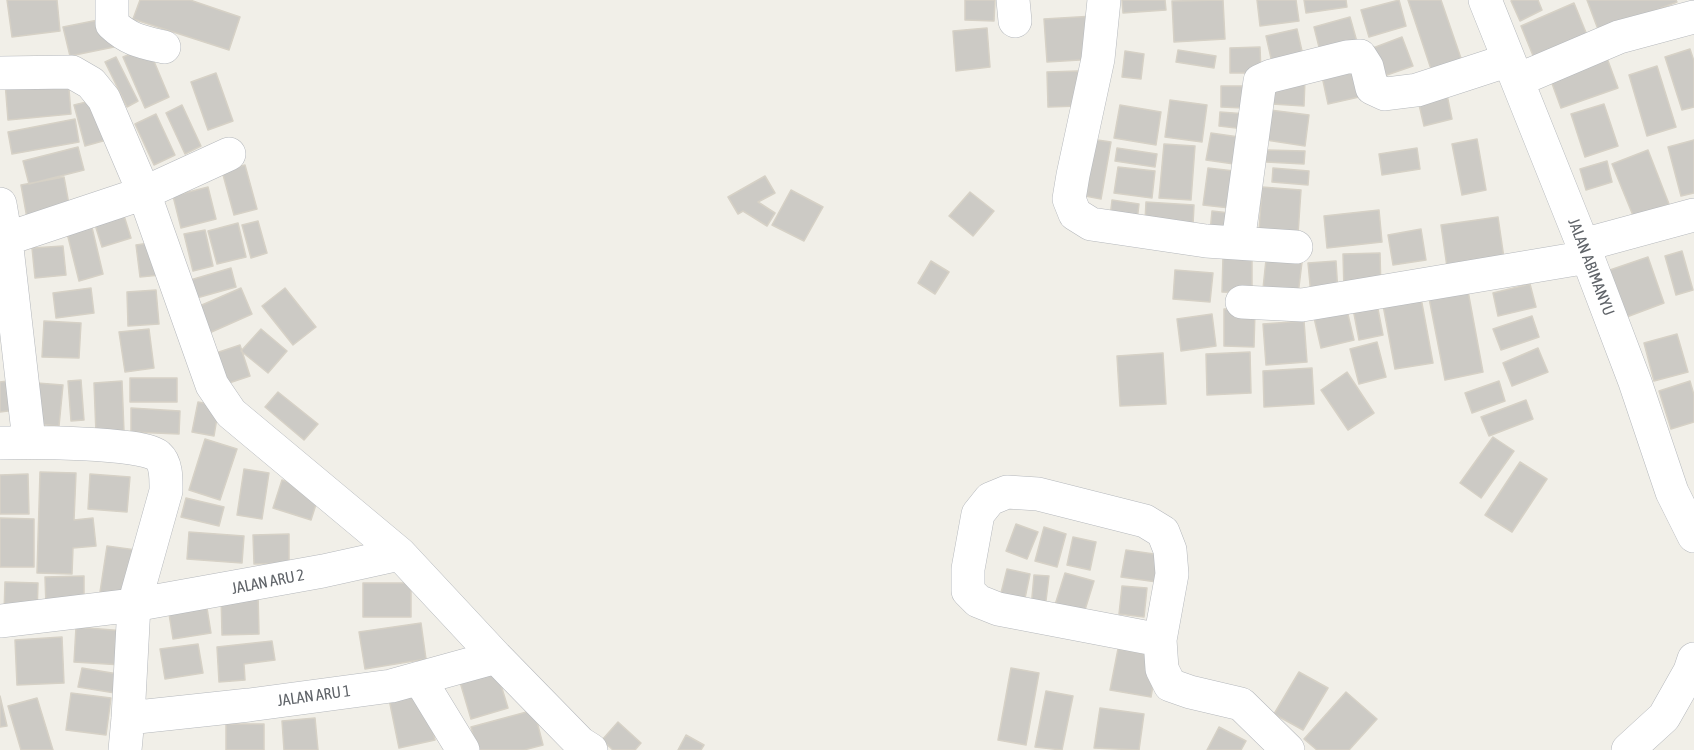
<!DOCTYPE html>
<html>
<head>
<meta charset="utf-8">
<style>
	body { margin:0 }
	canvas { display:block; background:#f1efe8 }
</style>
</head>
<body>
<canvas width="1694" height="750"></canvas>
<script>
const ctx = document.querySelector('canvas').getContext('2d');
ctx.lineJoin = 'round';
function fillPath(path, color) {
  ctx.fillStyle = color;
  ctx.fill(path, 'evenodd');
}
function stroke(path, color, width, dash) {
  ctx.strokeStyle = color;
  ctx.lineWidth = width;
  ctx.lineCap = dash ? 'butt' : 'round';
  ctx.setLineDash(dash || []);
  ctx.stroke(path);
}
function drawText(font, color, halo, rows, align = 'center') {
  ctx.font = font + ' "Asap Condensed",sans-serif';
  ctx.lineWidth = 5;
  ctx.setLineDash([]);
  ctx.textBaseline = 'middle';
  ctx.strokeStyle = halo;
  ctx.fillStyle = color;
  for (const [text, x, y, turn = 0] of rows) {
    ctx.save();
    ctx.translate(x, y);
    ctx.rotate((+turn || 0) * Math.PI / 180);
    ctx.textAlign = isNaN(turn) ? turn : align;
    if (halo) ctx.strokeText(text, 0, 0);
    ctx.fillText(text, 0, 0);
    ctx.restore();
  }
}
const building = new Path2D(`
	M7,0H57L60,31L12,37Z
	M140,0H190L240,17L229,50L133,19Z
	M965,0H995L994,21L965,20Z
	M1122,0H1165L1166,10L1123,13Z
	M1223,0L1225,39L1174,42L1172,1Z
	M1257,0H1296L1299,21L1260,26Z
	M1304,0H1346L1347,7L1306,13Z
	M1399,0L1406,26L1369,37L1361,10Z
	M1408,0H1441L1464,67L1434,78Z
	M1513,0H1538L1542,10L1520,21L1511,1Z
	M1587,0H1676L1677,2L1599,32Z
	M1574,3L1589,40L1536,63L1521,26Z
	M1094,16L1096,59L1047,62L1044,19Z
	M1350,17L1359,49L1322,59L1314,27Z
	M108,18L114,47L70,56L63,27Z
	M987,28L990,67L956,71L953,31Z
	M1297,29L1304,60L1273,67L1266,36Z
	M1402,37L1413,66L1384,76L1373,48Z
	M148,47L169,97L145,108L123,57Z
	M1260,47L1261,73H1230V48Z
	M1690,49L1694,61V107L1682,110L1665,57Z
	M1178,50L1216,56L1214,68L1176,62Z
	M1125,51L1144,54L1141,79L1122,77Z
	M116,57L138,101L127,107L105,62Z
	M1607,58L1618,88L1561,108L1550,78Z
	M1351,60L1359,97L1328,104L1320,67Z
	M1657,66L1676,127L1647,136L1629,75Z
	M1078,71L1079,106L1048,107L1047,72Z
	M216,73L233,121L208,130L191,82Z
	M68,77L71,114L8,120L5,82Z
	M1273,78L1305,79L1304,106L1272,104Z
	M1221,86H1244V108L1221,107Z
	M1446,90L1452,119L1424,126L1417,96Z
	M99,99L110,139L85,146L74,105Z
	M1170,100L1207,105L1202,142L1165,137Z
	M1604,104L1618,146L1585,157L1571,114Z
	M182,105L201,146L185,154L166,113Z
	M1120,105L1161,112L1156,145L1114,138Z
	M1270,110L1309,115L1305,146L1266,140Z
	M1220,112L1247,114L1245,129L1219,126Z
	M156,114L175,155L154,165L135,124Z
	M75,119L79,142L12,154L8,132Z
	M1211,133L1246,138L1241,165L1206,160Z
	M1084,138L1111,142L1101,199L1075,194Z
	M1477,139L1486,190L1462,195L1452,144Z
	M1694,140V193L1681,196L1668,147Z
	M1164,144L1195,146L1191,200L1159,198Z
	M78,147L84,170L29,184L23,161Z
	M1117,148L1157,154L1155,167L1115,161Z
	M1417,148L1420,169L1382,175L1379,154Z
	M1267,150L1305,151L1304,164L1266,162Z
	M1648,150L1669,204L1634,218L1612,164Z
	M1607,161L1612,182L1586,190L1580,169Z
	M245,165L257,209L234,215L222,171Z
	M1118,167L1155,171L1152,198L1114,193Z
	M1208,168L1243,172L1239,209L1203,205Z
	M1273,168L1309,171L1308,185L1272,182Z
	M765,176L775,193L758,202L775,213L767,226L743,211L738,214L728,197Z
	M64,177L70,210L27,218L21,185Z
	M208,187L216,219L181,228L173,196Z
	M1262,187L1301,190L1298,234L1259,231Z
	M791,190L823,207L804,241L772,225Z
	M970,192L994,211L973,236L949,216Z
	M1112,200L1139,204L1137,221L1110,218Z
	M1146,202L1194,205L1193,225L1145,221Z
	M121,206L131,238L102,247L92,215Z
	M1379,210L1382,242L1327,248L1324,216Z
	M1212,211L1239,214L1237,234L1210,232Z
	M1498,217L1504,258L1447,267L1441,225Z
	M90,219L103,274L79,281L65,225Z
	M258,221L267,253L251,258L242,225Z
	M238,223L246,257L217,264L208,231Z
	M1421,229L1426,260L1393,265L1388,235Z
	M205,230L213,266L193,271L184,234Z
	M156,242L160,275L140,277L136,245Z
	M63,246L66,275L35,278L32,248Z
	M1267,250L1303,254L1297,303L1262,298Z
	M1682,251L1693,290L1676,295L1665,256Z
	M1380,253L1381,290L1344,291L1343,254Z
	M1223,256L1252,257V293L1222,292Z
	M1648,257L1664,303L1624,318L1607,271Z
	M931,261L949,272L935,294L918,283Z
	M1336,261L1338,293L1311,295L1308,263Z
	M231,268L236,287L193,299L187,281Z
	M1175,270L1213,273L1210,302L1173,299Z
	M1530,284L1536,307L1498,316L1493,293Z
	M91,288L94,313L56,318L53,293Z
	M241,288L252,314L207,334L195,308Z
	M285,288L316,327L293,345L262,306Z
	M156,290L159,324L128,326L127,292Z
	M1468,291L1483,372L1445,380L1429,298Z
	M1375,294L1383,335L1359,340L1351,298Z
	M1421,298L1433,363L1395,369L1383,305Z
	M1345,302L1354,340L1321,348L1312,309Z
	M1224,309L1255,310L1254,347L1224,346Z
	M1212,314L1216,346L1181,351L1177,319Z
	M1532,316L1539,337L1501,350L1493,329Z
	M44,321L81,323L79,358L42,357Z
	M1304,321L1307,362L1266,365L1263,324Z
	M149,329L154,368L125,372L119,332Z
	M261,329L287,351L268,373L241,351Z
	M1677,334L1688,372L1654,381L1644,343Z
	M1377,342L1386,377L1359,384L1350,349Z
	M240,345L250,376L223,385L213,354Z
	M1538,348L1548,372L1512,386L1503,363Z
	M1250,352L1251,393L1207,395L1206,354Z
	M1163,353L1166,404L1120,406L1117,356Z
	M1312,368L1314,404L1264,407L1263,371Z
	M1347,372L1374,413L1348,430L1321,390Z
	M130,378H177V402H130Z
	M14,380L16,410L0,412V382Z
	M81,380L84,420L71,421L68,381Z
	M122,381L124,432L96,434L94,383Z
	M1499,381L1505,401L1472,413L1465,393Z
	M1690,381L1694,395V422L1671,429L1659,391Z
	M37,383L63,385L59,426L33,424Z
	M278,392L318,424L304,440L265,407Z
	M1526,400L1533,419L1489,436L1481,417Z
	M198,402L219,406L214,436L192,432Z
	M131,408L180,411L179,434L131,432Z
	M1493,437L1514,451L1481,498L1460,483Z
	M205,439L237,449L220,500L189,490Z
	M1520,462L1547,479L1512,532L1485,515Z
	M244,469L269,473L262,519L237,515Z
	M40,472L76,473L74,520L93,518L96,546L73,548L72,574L37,573Z
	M28,474L29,514H0V475Z
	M90,474L130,477L127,512L88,509Z
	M282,480L320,492L311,520L273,508Z
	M186,498L224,507L219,526L181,517Z
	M0,518L34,519V567H0Z
	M1016,524L1038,532L1027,559L1006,551Z
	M1044,527L1066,534L1057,567L1035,561Z
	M189,532L244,536L242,563L187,559Z
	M289,534V563L254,564L253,535Z
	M1073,537L1096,542L1090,570L1067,565Z
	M107,546L136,550L129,596L100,592Z
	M1126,550L1161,555L1157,582L1121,577Z
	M1007,569L1030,574L1024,603L1000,597Z
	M1065,573L1094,581L1084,613L1055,605Z
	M1034,575L1049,576L1045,609L1031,608Z
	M84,576V605L46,606L45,577Z
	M5,582L38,583L37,614L4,613Z
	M363,583H411V617H363Z
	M1122,586L1147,588L1144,617L1119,614Z
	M258,594L259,634L222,635L221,595Z
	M207,608L211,633L173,639L169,614Z
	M421,623L426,659L365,669L359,632Z
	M76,627L125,631L122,665L74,662Z
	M62,637L64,683L17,685L15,640Z
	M272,641L275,660L244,664L245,680L219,682L217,647Z
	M198,644L203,673L165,679L160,649Z
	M1118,649L1158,656L1151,697L1110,690Z
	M82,668L118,674L115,693L78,687Z
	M1011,668L1039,673L1026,745L998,740Z
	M497,672L508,708L471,719L460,682Z
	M1299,672L1328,688L1303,730L1274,714Z
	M1046,691L1073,696L1062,750L1035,747Z
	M425,692L435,740L399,748L389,699Z
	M1346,692L1377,719L1349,750H1317L1304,739Z
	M71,693L111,698L106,735L66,730Z
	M0,696L7,726L0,727Z
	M37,698L53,750H21L8,706Z
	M1100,708L1144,714L1139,750L1094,748Z
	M534,710L543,745L524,750H477L471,727Z
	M315,718L318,750H284L282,721Z
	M618,722L641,743L635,750H613L602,740Z
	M226,724H264V750H226Z
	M1219,727L1246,741L1241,750H1207Z
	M686,735L704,745L701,750H678Z`);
fillPath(building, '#cccac5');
stroke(building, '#d6d1c6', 1.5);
const minor = new Path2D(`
	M112,0V24C129,40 142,42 164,47
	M1013,0L1015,21
	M1104,0L1098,59L1073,175L1069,199L1075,214L1091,224L1206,241L1296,247
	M1485,0L1583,245L1635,382L1672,492L1694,536
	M0,73L72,72L91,83L104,99L144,193L212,385L231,413L400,554L496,657L580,743L591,750
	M1518,80L1619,37L1694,17
	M0,204L6,239L144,193L229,154
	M6,239L29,441
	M1238,243L1260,81L1271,76L1347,57L1360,56L1367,67L1372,88L1385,94L1417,90L1509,60
	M1583,245L1694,215
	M1242,302L1302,305L1588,257
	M0,443C24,442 143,442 158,456C167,464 166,480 166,491L134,605L128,718L125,750
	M0,621L134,605L323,571L400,554
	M1160,640L998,609L978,601L968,591V569L978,514L990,499L1007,492L1038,494L1145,521L1163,532L1170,550L1172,574L1160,640L1162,669L1170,685L1190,692L1241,704L1288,750
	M419,678L463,750
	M128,718L249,705L391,686L496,657
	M1628,750L1664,717L1690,671L1694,659`);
stroke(minor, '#b5b8bc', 34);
stroke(minor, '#fff', 33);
drawText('16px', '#5f6368', '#fff', [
	["JALAN ABIMANYU",1591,267,69],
	["JALAN ARU 2",268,582,-11],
	["JALAN ARU 1",314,696,-8]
]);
</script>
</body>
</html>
